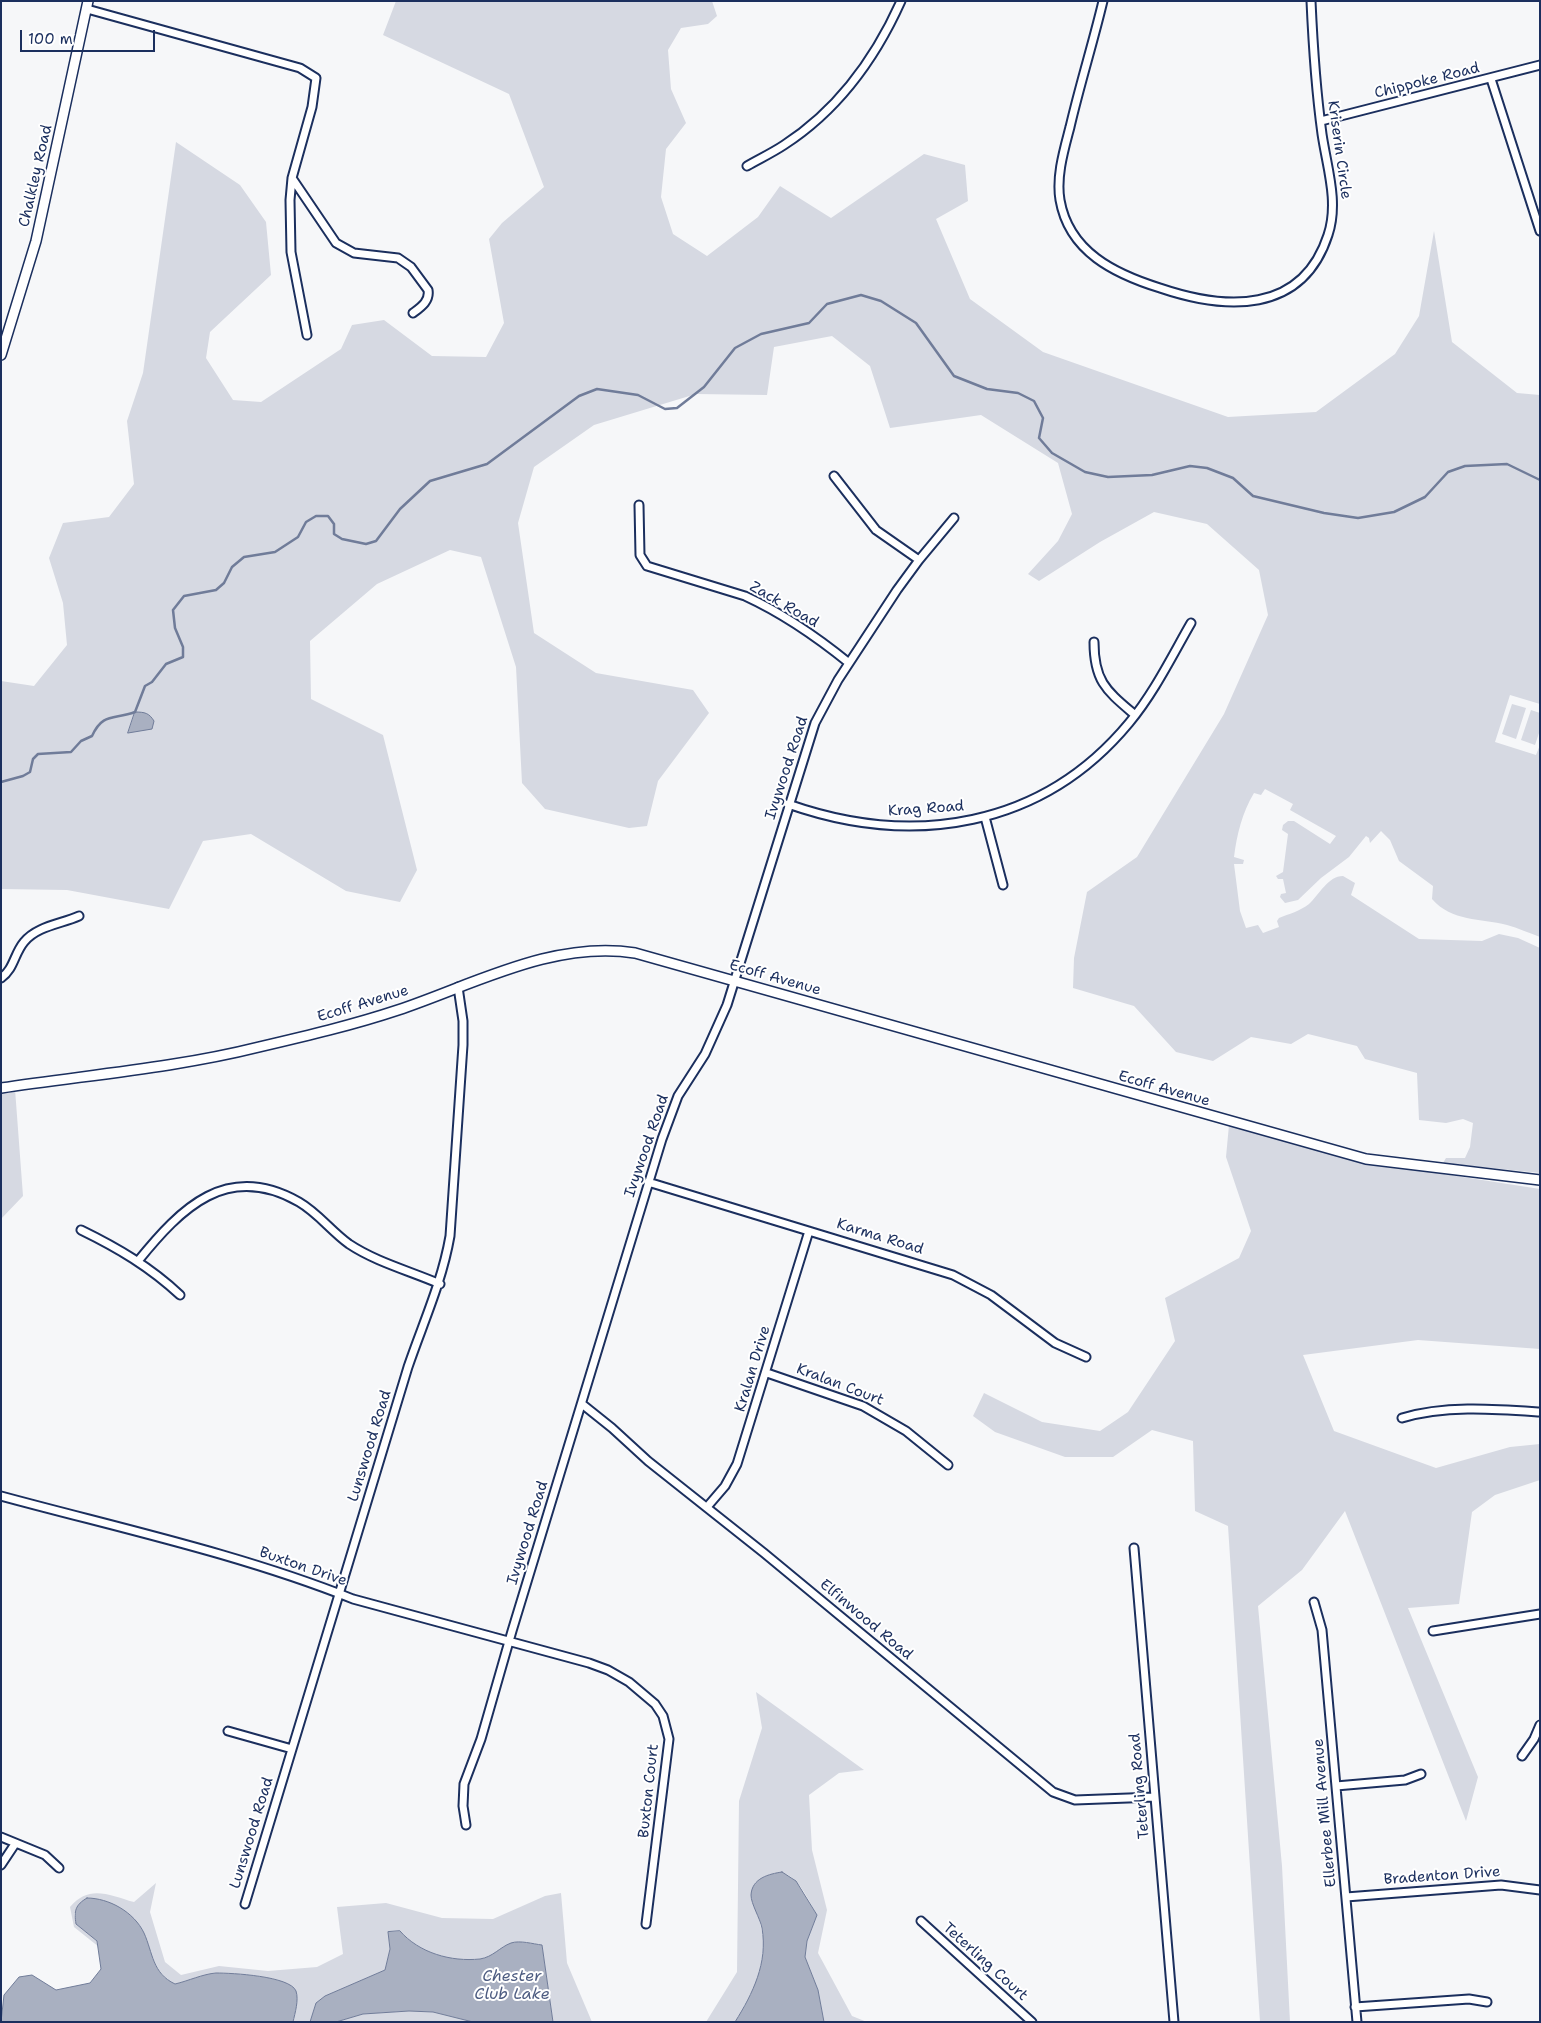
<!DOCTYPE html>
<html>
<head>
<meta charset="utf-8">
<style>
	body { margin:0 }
	#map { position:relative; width:1541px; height:2023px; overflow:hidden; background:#f6f7f9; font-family:"Shantell Sans",sans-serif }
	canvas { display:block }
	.frame { position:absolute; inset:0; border:2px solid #1b2f5e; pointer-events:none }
	.scale { position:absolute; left:20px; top:30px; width:135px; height:22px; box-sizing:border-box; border:2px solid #1b2f5e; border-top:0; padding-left:6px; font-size:15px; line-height:18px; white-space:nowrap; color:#1b2f5e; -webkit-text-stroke:4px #fff; paint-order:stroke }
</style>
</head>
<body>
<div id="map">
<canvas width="1541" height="2023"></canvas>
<div class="frame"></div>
<div class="scale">100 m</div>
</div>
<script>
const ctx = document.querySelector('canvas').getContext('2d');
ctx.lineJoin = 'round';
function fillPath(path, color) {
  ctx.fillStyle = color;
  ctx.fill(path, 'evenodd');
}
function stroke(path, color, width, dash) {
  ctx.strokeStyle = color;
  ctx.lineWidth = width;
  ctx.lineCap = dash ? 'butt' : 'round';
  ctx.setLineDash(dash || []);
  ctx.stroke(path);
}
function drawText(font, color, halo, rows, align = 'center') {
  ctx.font = font + ' "Shantell Sans",sans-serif';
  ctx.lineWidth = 4;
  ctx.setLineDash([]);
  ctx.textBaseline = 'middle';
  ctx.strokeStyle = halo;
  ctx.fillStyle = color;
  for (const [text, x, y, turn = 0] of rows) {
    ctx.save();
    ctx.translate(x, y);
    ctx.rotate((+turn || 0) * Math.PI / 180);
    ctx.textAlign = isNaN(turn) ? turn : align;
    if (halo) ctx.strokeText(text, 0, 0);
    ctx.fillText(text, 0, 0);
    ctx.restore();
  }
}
fillPath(new Path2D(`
	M396,1H712L717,16L708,24L681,28L668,50L671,89L686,123L666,149L661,197L673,234L707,256L758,217L780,186L831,218L924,154L965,165L968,201L936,219L970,299L1043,352L1228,417L1316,412L1395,354L1419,316L1434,231L1452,342L1517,393L1540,395V704L1510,695L1495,742L1536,755L1540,745V937C1529,933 1518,928 1507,925C1480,918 1452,922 1432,899L1433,886L1399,861L1390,840L1381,831L1370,843L1369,838L1366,836L1349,857L1321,878L1298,900L1285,903L1280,897L1281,894L1286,893L1283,879H1278L1276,876L1283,872L1288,834L1282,830L1283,825L1288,821H1294L1330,844L1336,836L1290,810L1293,804L1265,789L1261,795L1254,793C1242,813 1237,834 1234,857L1244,860L1243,864H1234L1240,911L1246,928L1258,925L1263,933L1279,927L1277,921L1279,918C1289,914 1300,911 1309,904C1319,895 1328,876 1343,876L1355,883L1351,895L1419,939L1482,941L1499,934L1518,938L1540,948V1173L1443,1163L1446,1158H1465L1470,1147L1473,1123L1463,1119L1446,1123L1419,1120L1417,1073L1365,1059L1357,1046L1308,1034L1291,1044L1251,1037L1213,1061L1176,1052L1134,1006L1073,988L1074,958L1087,892L1137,857L1224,714L1268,615L1259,570L1207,524L1154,512L1100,542L1039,581L1028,574L1058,541L1072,514L1058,463L981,415L890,428L870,366L832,336L774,347L767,395L696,394L594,425L534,467L518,523L534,633L596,673L693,690L709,713L658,781L647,826L629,828L545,809L522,783L516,667L481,557L450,550L377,584L310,641L311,699L383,735L417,870L400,902L346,891L251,834L203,841L169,909L67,890L1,889V681L34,686L67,645L63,603L49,558L63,523L109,517L134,484L127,421L143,373L176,142L240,185L266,222L271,275L210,332L206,358L233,400L261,402L341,349L352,325L384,320L432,356L486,357L504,323L489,239L502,223L544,187L509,94L383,35Z
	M1512,704L1526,708L1516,739L1502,734Z
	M1531,710L1540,713V730L1535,745L1521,740Z
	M15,1089L23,1196L1,1219V1091Z
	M1229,1125L1366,1162L1540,1189V1349L1418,1340L1303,1355L1334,1431L1436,1468L1510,1447L1540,1444V1480L1495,1495L1472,1512L1459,1604L1408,1608L1478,1777L1466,1821L1345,1511L1302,1570L1258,1606L1282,1866L1290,2022H1260L1228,1526L1195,1511L1193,1441L1152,1430L1113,1457H1065L995,1432L973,1416L984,1393L1042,1422L1100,1431L1128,1412L1175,1341L1165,1298L1239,1258L1251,1231L1226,1157Z
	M756,1692L864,1770L839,1773L809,1795L812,1850L827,1910L818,1953L852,2016L867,2022H824L818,1990L805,1957L807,1941L817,1915C801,1887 790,1857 755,1883L757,1911L764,1940L762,1959L758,1980L735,2022H706L737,1972L739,1801L762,1728Z
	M156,1883L150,1912L165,1962L181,1975L219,1966L268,1971L317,1967L343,1954L337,1907L386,1903L442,1918L493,1919L545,1896L561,1893L567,1963L592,2022H553L542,1945C533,1944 519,1940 511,1944C500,1948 493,1957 480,1959C451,1962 419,1953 400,1931L388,1932L390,1949L385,1970L325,1996L316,2003L310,2022H293L296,2007L279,1980L253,1975L214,1973L175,1984C154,1974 151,1953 144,1933L74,1913L76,1924L97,1941L99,1947L74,1927L70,1907C89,1884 109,1895 134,1902Z
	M409,2011L433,2012L473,2022H336L363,2014Z`), '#d6d9e2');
const water = new Path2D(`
	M135,712C145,712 149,713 154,721L152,729L128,733Z
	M782,1872L796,1881L817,1915L807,1941L805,1957L818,1990L824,2022H735C753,1993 768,1963 762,1928C760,1918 751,1904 751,1895C752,1878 769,1874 782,1872Z
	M87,1898C109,1898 134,1912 144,1933C153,1953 152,1973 175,1984C188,1981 203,1974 216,1973C232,1973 290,1976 296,1991C299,2000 295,2013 293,2022H1L4,1995L19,1977L32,1975L56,1990L90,1983L101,1969L97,1941L76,1924C74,1911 75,1905 87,1898Z
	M400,1931C419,1953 451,1962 480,1959C493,1957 500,1947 511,1943C520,1940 533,1944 542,1945L553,2022H473L433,2012L409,2011L363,2014L336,2022H310L316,2003L325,1996L385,1970L390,1949L388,1932Z`);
fillPath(water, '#a9b0c1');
stroke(water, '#707c99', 1);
stroke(new Path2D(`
	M1,782L23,776L30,772L33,759L38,754L71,752L81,741L92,736C103,712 114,720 135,712L145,686L152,682L166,664L183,657V647L175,628L173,610L184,596L216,590L224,583L232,567L244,557L275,552L298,537L306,522L316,516H328L334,524V534L342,539L366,544L376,541L400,509L430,481L487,464L579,396L597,389L638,395L665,409L677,408L704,387L735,348L761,334L809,323L827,304L861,295L881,301L916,323L954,376L987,389L1018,393L1034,401L1043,418L1039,438L1052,453L1085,472L1108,477L1152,475L1190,466L1207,468L1233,478L1253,496L1324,513L1358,518L1394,512L1425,497L1448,472L1465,466L1507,464L1540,480`), '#707c99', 2.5);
const minor = new Path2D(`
	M1103,1C1093,43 1080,84 1070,127C1064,150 1056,176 1060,200C1069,252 1115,274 1160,288C1225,310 1302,315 1328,235C1339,202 1327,168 1322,134C1316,90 1313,46 1311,1
	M87,9L300,68L316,78L312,107L292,178L336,243L354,253L398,258L411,267L428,290C430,301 421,307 413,313
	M1491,79L1540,231
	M1321,121L1540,65
	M747,166C759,159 772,153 784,145C838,110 875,59 901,1
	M292,178L290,200L291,252L307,335
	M834,476L876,530L919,560
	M639,505L640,555L647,566L745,596C782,613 817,637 849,663
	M1094,642C1094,682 1107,691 1135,715
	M788,804C913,848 1042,828 1129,723C1154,693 1172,656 1191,623
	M985,817L1003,885
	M1,978C14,969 14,954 24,942C37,926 61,924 79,916
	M648,1182L953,1275L991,1295L1055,1343L1086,1357
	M81,1230C118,1248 150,1267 180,1295
	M138,1261C181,1208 227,1161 299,1202C318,1213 331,1231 349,1244C376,1262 410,1271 440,1284
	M767,1373L863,1406L906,1431L948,1465
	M582,1404L612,1428L648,1461L764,1553L1053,1792L1075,1800L1155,1797
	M1402,1418C1445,1405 1495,1409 1540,1412
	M1,1496C119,1528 240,1554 353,1599L589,1663L608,1670L629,1682L655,1704L663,1716L669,1739L646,1924
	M707,1507L725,1486L737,1464L809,1231
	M1134,1548L1174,2022
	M1314,1602L1322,1630L1357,2022
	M1433,1631L1540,1614
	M228,1731L292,1749
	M1522,1756L1534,1739L1540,1725
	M1336,1786L1405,1780L1421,1774
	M466,1825L463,1806L464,1784L481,1739L512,1631L662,1139L678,1096L705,1054L727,1005L815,723L838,680L897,590L919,560L954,518
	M1,1837L45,1855L59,1868
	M1,1865L15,1844
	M1346,1897L1501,1885L1540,1890
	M245,1904L408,1367C423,1323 442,1282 450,1236L463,1045V1021L458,987
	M921,1921L1032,2022
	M1355,2007L1469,1999L1487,2002`);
const tertiary = new Path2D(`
	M1,355L36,241L88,1
	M1,1088C87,1075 175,1068 259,1047C306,1036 353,1025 398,1010C473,985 553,940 635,953L1366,1159L1540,1180`);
stroke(minor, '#1b2f5e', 11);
stroke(tertiary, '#1b2f5e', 12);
stroke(minor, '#fff', 7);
stroke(tertiary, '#fff', 9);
drawText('15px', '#1b2f5e', '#fff', [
	["Chippoke Road",1427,81,-14],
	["Kriserin Circle",1339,150,82],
	["Chalkley Road",36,176,-77],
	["Zack Road",784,605,30],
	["Ivywood Road",787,768,-72],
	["Krag Road",926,809,-4],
	["Ecoff Avenue",775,978,16],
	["Ecoff Avenue",363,1004,-17],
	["Ecoff Avenue",1164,1089,16],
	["Ivywood Road",647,1146,-71],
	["Karma Road",880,1237,17],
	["Kralan Drive",753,1369,-73],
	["Kralan Court",840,1385,21],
	["Lunswood Road",370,1446,-73],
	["Ivywood Road",528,1533,-73],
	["Buxton Drive",303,1567,19],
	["Elfinwood Road",866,1620,40],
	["Teterling Road",1140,1786,-95],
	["Buxton Court",649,1791,-84],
	["Ellerbee Mill Avenue",1325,1813,-95],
	["Lunswood Road",252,1833,-73],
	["Bradenton Drive",1442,1876,-4],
	["Teterling Court",985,1962,42]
]);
drawText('italic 16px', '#4d5c81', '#fff', [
	["Chester",512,1977],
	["Club Lake",512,1995]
]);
</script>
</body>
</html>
